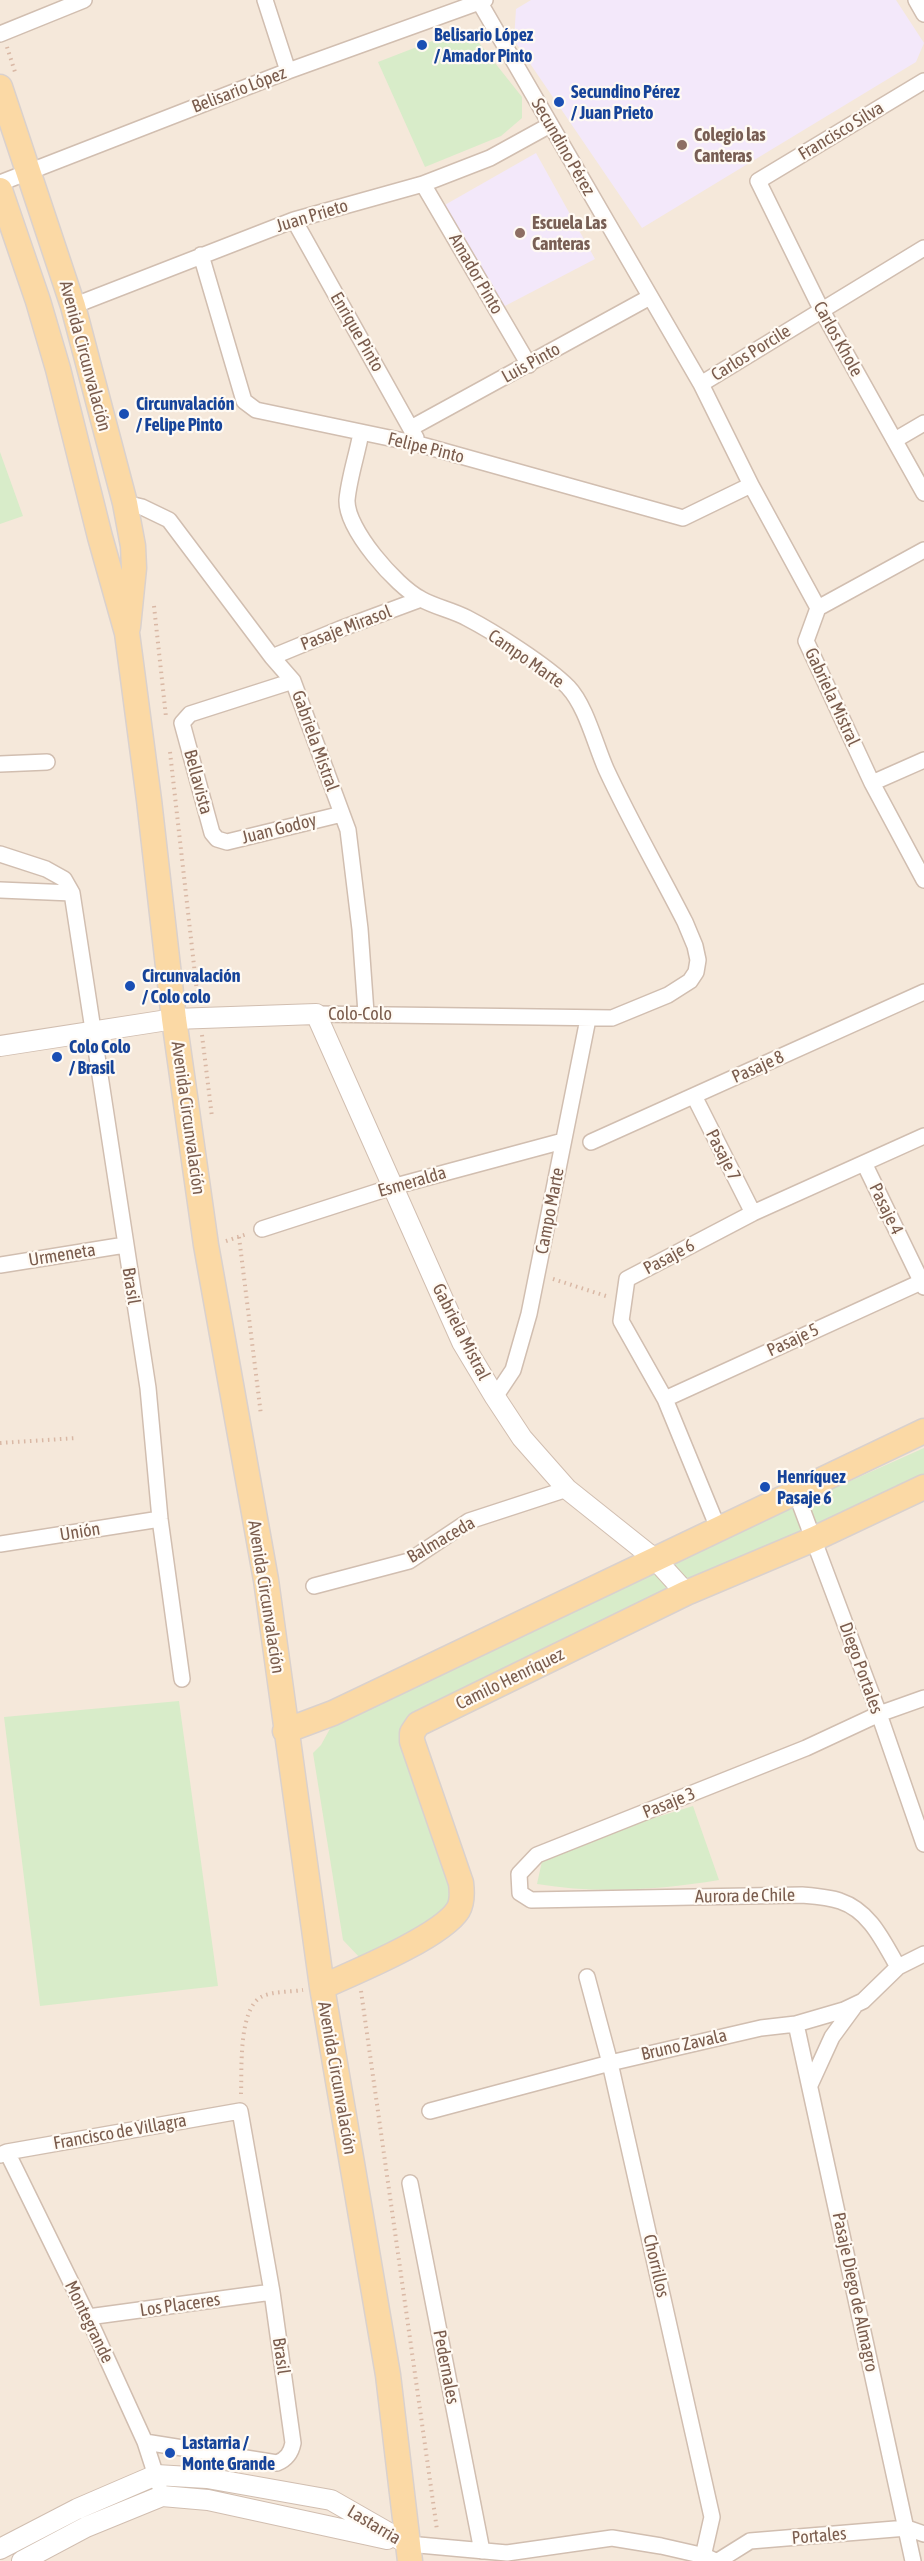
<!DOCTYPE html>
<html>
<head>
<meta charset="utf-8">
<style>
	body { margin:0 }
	canvas { display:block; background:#fdf6ec }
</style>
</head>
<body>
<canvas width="924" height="2561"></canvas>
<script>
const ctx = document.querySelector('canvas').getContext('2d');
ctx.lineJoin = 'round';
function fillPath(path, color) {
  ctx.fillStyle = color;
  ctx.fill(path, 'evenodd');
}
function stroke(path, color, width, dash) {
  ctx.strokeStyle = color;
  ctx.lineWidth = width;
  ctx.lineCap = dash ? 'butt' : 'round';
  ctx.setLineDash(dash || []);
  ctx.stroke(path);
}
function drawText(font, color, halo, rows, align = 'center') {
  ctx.font = font + ' "Asap Condensed",sans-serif';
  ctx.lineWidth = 4.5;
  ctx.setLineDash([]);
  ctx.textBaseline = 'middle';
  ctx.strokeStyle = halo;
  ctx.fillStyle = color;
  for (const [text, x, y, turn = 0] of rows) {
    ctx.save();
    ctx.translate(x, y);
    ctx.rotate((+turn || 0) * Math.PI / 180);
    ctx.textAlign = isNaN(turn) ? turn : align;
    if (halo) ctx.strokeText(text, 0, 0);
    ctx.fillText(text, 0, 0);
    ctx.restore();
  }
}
fillPath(new Path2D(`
	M0,0H924V2561H0Z`), '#f5e8da');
fillPath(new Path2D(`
	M531,0H896L924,43L916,62L642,228L514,40L516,9Z
	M536,153L595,259L503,307L443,206Z`), '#f3e8fa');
fillPath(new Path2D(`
	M453,33L472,34L522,97V118L501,136L425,167L378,62Z
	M0,452L23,516L0,524Z
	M924,1448V1476L690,1584L671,1561Z
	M653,1567L678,1591L413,1722L457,1883L454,1907L363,1961L343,1940L313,1753L321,1745L337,1716Z
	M179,1701L218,1986L40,2006L4,1717Z
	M693,1806L719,1880C658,1890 597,1894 537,1884L544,1852Z`), '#d8ecc9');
const minor = new Path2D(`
	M265,0L288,71
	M916,0L924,14
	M480,3L701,384L751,485L818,608L806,641L872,783L924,880
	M0,34L84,0
	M924,81L758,181L821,309L924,493
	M0,183L288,71L485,0
	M423,184L529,365
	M294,220L416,438
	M201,255L244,401L256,410L418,444L683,518L751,485
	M73,306L294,220L423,184L490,158L550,125
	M701,384L924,248
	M411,428L650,297
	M895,440L924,423
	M125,503L142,507L169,520L272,657L293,681L348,830L360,929L366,1013
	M818,608L924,550
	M272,657L340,629L421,599
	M293,681L190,714L182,723L212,833L217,839L227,842L342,814
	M0,764L47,762
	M872,783L924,760
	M0,854L46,869L64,879L72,893L148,1388L160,1519L182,1679
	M0,890L72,893
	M316,1014L612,1018L668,995L690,981L696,972L698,960L695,946L685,922C659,871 630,821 606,769C595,744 586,706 568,687C546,665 494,632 467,618C452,610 435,607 421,599C396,586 346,529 347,500C349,478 357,455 361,433
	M694,1096L753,1213
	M591,1142L924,992
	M864,1163L924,1287
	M262,1229L392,1187L563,1141
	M0,1265L125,1245
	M495,1397L513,1370L529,1314L588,1019
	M665,1399L921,1282
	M796,1493L879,1714L924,1844
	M718,1528L665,1399L621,1321L627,1279L753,1213L924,1136
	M0,1544L160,1519
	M314,1586L409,1561L469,1521L567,1489
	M898,1967C883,1941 870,1911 840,1901C829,1897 814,1896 802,1895L531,1900L520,1893L519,1874L537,1855L806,1748L879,1714L924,1698
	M587,1977L610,2063L712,2517L702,2561
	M796,2024L913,2561
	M810,2085L832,2037L854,2007
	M430,2111L610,2063L761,2028L796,2024L844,2010L863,2001L898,1967L924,1954
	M7,2152L88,2317L145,2442L159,2485
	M0,2155L7,2152L240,2111L272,2292L293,2443C291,2453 287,2459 277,2463L145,2442
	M410,2183L482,2551
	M88,2317L272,2292
	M408,2544L507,2553L612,2538L661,2546L705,2556L715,2561
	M718,2561L750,2541L907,2528L924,2534`);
const tertiary = new Path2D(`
	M0,1046L174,1019L316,1014L462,1342L495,1397L522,1438L567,1489L656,1560L686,1593
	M0,2549L77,2509L156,2475L207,2478L331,2500L408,2544
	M22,2561L86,2527L162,2496L208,2500L387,2539`);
const primary = new Path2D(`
	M0,87L73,306L125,503L133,546L134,568L128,627
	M0,190L38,301L58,369L100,537L127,633L149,800L174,1019L206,1245L266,1580L322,1987L388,2375L410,2561
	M285,1731L333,1713L924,1431
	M322,1987C353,1973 441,1937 458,1910C463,1902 462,1891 461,1883L412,1741V1733L418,1724L686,1593L814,1539L924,1487`);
stroke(minor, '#d1beb0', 18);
stroke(tertiary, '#d1beb0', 22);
stroke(primary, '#dad1cd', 27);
stroke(new Path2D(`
	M7,47L15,72
	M154,606L166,717
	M170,752L198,1001
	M202,1035L212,1117
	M239,1237L261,1415
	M226,1241L247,1234
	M553,1279L609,1297
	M0,1443L77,1438
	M361,1991L437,2530
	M241,2094C242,2071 238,2010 261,1997C272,1991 291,1992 303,1990`), '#d9b8a5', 4, [1.5, 4.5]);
stroke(minor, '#fff', 15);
stroke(tertiary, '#fff', 20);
stroke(primary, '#fbd9a5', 24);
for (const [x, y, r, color] of [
	[422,45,6,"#1a4fb4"],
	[559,102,6,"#1a4fb4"],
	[682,145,6,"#8d6e63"],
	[520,233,6,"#8d6e63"],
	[124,414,6,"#1a4fb4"],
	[130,986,6,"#1a4fb4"],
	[57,1057,6,"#1a4fb4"],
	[765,1487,6,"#1a4fb4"],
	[170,2453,6,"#1a4fb4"]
]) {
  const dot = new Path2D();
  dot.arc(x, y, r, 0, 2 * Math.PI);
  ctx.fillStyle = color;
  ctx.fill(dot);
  stroke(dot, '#fffaf3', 2);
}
drawText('bold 18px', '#164399', '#fffaf3', [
	["Belisario López",434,35],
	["/ Amador Pinto",434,56],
	["Secundino Pérez",571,92],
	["/ Juan Prieto",571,113],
	["Circunvalación",136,404],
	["/ Felipe Pinto",136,425],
	["Circunvalación",142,976],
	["/ Colo colo",142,997],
	["Colo Colo",69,1047],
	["/ Brasil",69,1068],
	["Henríquez",777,1477],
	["Pasaje 6",777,1498],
	["Lastarria /",182,2443],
	["Monte Grande",182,2464]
], 'left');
drawText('18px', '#7a5c4d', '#fffaf3', [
	["Belisario López",239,90,-21],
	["Francisco Silva",841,131,-31],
	["Secundino Pérez",563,147,60],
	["Juan Prieto",312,216,-17],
	["Amador Pinto",476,274,60],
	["Enrique Pinto",357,332,60],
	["Carlos Khole",838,339,61],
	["Carlos Porcile",751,353,-32],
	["Avenida Circunvalación",85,356,75],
	["Luis Pinto",531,363,-29],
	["Felipe Pinto",426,448,14],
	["Pasaje Mirasol",346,628,-21],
	["Campo Marte",526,659,35],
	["Gabriela Mistral",832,697,65],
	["Gabriela Mistral",315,741,70],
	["Bellavista",198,782,75],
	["Juan Godoy",279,829,-14],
	["Colo-Colo",360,1014],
	["Pasaje 8",758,1067,-24],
	["Avenida Circunvalación",188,1118,82],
	["Pasaje 7",723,1155,63],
	["Esmeralda",412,1182,-16],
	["Pasaje 4",886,1209,64],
	["Campo Marte",550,1211,-79],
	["Urmeneta",62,1255,-9],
	["Pasaje 6",669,1257,-28],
	["Brasil",131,1286,81],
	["Gabriela Mistral",461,1332,63],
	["Pasaje 5",793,1340,-25],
	["Unión",80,1532,-9],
	["Balmaceda",441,1540,-30],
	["Avenida Circunvalación",266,1597,81],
	["Diego Portales",861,1668,70],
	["Camilo Henríquez",510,1679,-26],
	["Pasaje 3",669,1803,-22],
	["Aurora de Chile",745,1896,-1],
	["Bruno Zavala",684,2045,-13],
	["Avenida Circunvalación",337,2078,80],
	["Francisco de Villagra",120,2132,-10],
	["Chorrillos",656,2266,77],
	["Pasaje Diego de Almagro",855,2292,78],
	["Los Placeres",180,2305,-8],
	["Montegrande",89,2322,64],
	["Brasil",281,2356,82],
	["Pedernales",446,2367,79],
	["Lastarria",374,2525,31],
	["Portales",819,2536,-5]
]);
drawText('bold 18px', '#785e54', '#fffaf3', [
	["Colegio las",694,135],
	["Canteras",694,156],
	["Escuela Las",532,223],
	["Canteras",532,244]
], 'left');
</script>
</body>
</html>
